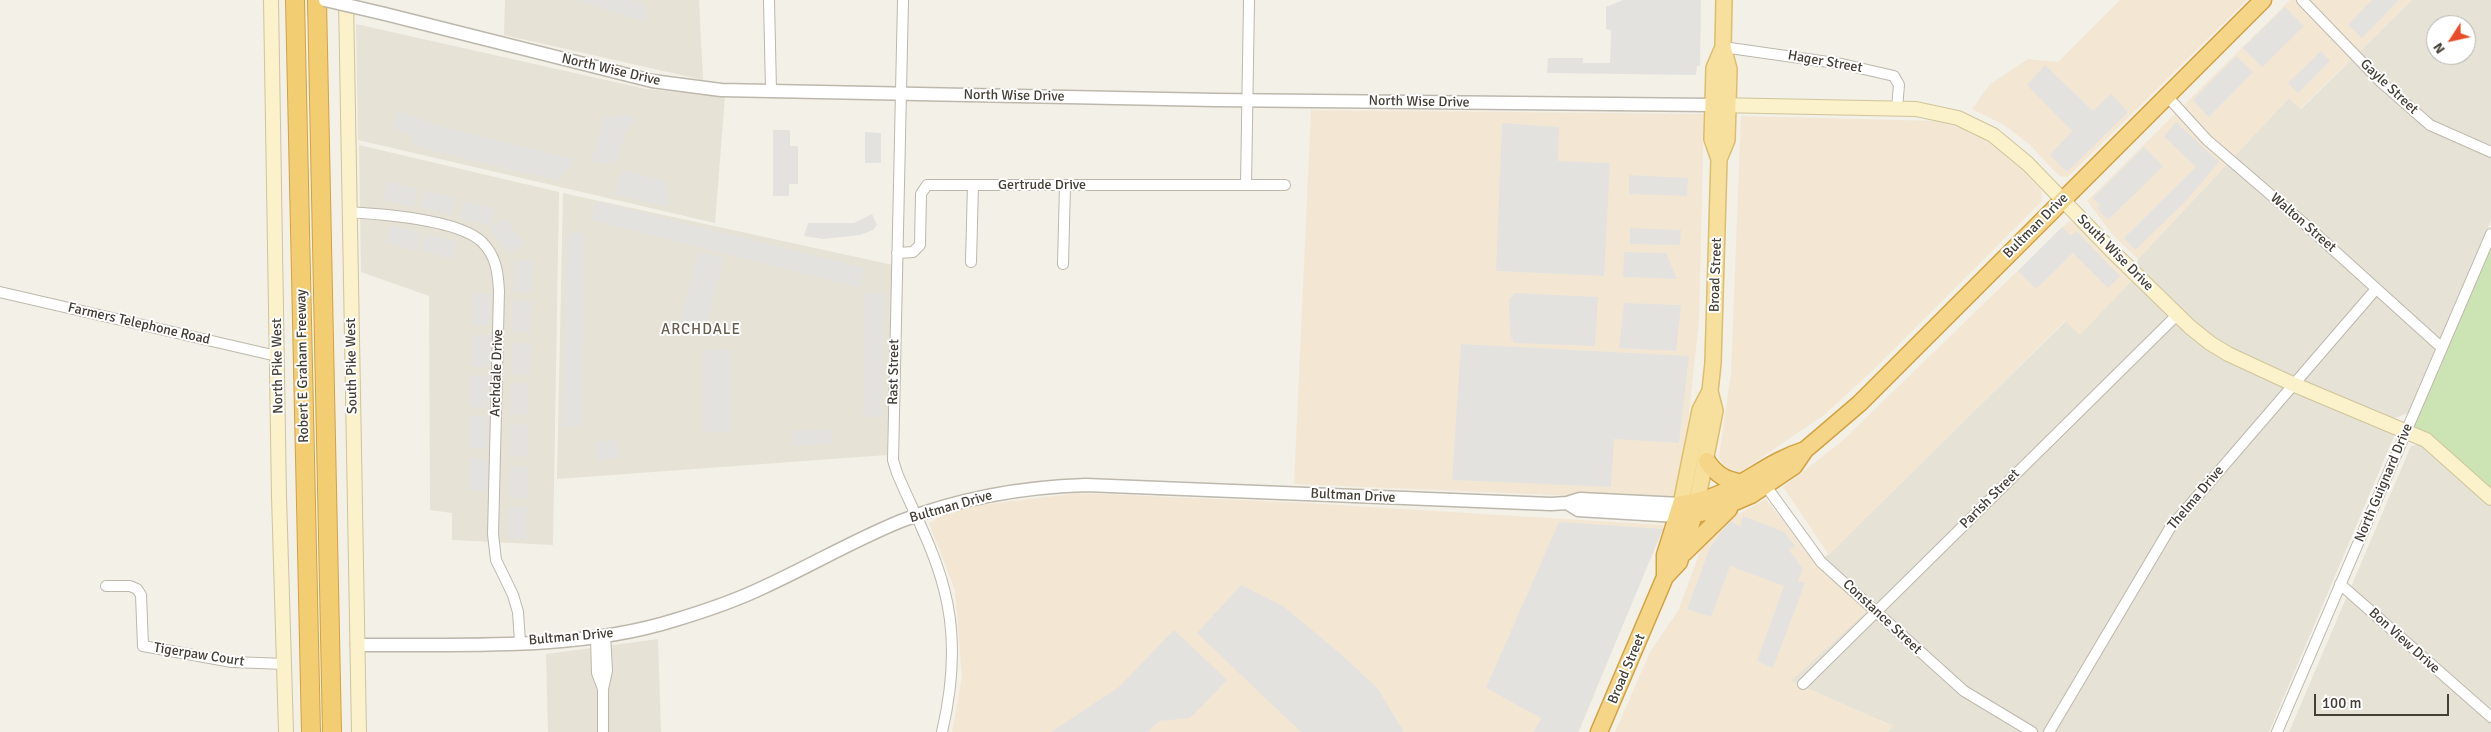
<!DOCTYPE html>
<html>
<head>
<meta charset="utf-8">
<style>
	body { margin:0 }
	#map { position:relative; width:2491px; height:732px; overflow:hidden; background:#f3f0e8; font-family:Signika,sans-serif }
	canvas { display:block }
	.north { position:absolute; left:2426px; top:15px; width:50px; height:50px; box-sizing:border-box; background:#fff; border:1px solid #b5b3af; border-radius:50%; rotate:235deg; font-size:14px; font-weight:700; line-height:20px; text-align:center; color:#454037 }
	.north::after { content:''; display:block; margin:auto; width:18px; height:22px; background:#ea4c27; clip-path:polygon(50% 0,100% 100%,50% 72%,0 100%) }
	.scale { position:absolute; left:2314px; top:694px; width:135px; height:22px; box-sizing:border-box; border:2px solid #454037; border-top:0; padding-left:6px; font-size:15px; line-height:18px; white-space:nowrap; color:#454037; -webkit-text-stroke:4px #fff; paint-order:stroke }
</style>
</head>
<body>
<div id="map">
<canvas width="2491" height="732"></canvas>
<div class="north">N</div>
<div class="scale">100 m</div>
</div>
<script>
const ctx = document.querySelector('canvas').getContext('2d');
ctx.lineJoin = 'round';
function fillPath(path, color) {
  ctx.fillStyle = color;
  ctx.fill(path, 'evenodd');
}
function stroke(path, color, width, dash) {
  ctx.strokeStyle = color;
  ctx.lineWidth = width;
  ctx.lineCap = dash ? 'butt' : 'round';
  ctx.setLineDash(dash || []);
  ctx.stroke(path);
}
function drawText(font, color, halo, rows, align = 'center') {
  ctx.font = font + ' Signika,sans-serif';
  ctx.lineWidth = 4;
  ctx.setLineDash([]);
  ctx.textBaseline = 'middle';
  ctx.strokeStyle = halo;
  ctx.fillStyle = color;
  for (const [text, x, y, turn = 0] of rows) {
    ctx.save();
    ctx.translate(x, y);
    ctx.rotate((+turn || 0) * Math.PI / 180);
    ctx.textAlign = isNaN(turn) ? turn : align;
    if (halo) ctx.strokeText(text, 0, 0);
    ctx.fillText(text, 0, 0);
    ctx.restore();
  }
}
fillPath(new Path2D(`
	M505,0H699L703,80L504,35Z
	M2412,0H2491V221L2409,413L2374,425L2395,434L2269,732H1888L1893,726L1790,681L1867,610L1817,565L2066,321L2080,334L2135,277L2138,259L2289,98L2301,109ZM2436,25H2466V55H2436Z
	M356,24L646,89L725,97L715,223L358,140Z
	M359,145L559,192L553,545L452,540V513L430,510L429,296L361,272Z
	M563,193L893,265L887,455L557,479Z
	M2423,444L2491,505V732H2289L2411,446Z
	M658,639L661,732H548L546,654Z`), '#e6e2d6');
fillPath(new Path2D(`
	M2120,0H2247L2068,177L2059,176L2029,144L2004,125L1972,109L1990,84L2028,59L2058,62Z
	M2290,0H2412L2300,109L2289,98L2138,259L2112,234L2087,201Z
	M1311,110L1704,114L1699,321L1686,441L1672,500L1294,484Z
	M1741,116L1938,121L1971,131L2007,153L2041,190L2042,201L1870,373L1824,415L1739,473L1723,466L1719,457L1731,373Z
	M2069,221L2078,222L2135,277L2080,335L2065,321L1829,555L1783,487L1841,442Z
	M1079,493L1306,503L1664,525L1579,732H952L962,677L955,590L929,523L956,508Z
	M1766,499L1817,564L1868,610L1791,681L1893,726L1888,732H1615L1651,650L1678,611L1702,546L1720,524Z`), '#f3e7d4');
fillPath(new Path2D(`
	M2491,234V498L2406,431Z`), '#cce4b4');
fillPath(new Path2D(`
	M576,0H633L644,4L647,15L645,22Z
	M1623,0H1701L1700,66H1697L1696,75L1547,73L1548,58H1583V63H1610L1611,30L1606,29V7Z
	M2372,0H2399L2362,38L2348,25Z
	M2285,7L2304,26L2262,67L2243,48Z
	M2321,51L2330,61L2298,93L2288,83Z
	M2236,56L2253,72L2209,117L2193,100Z
	M2045,65L2093,111L2111,94L2128,112L2067,172L2050,155L2072,131L2027,85Z
	M398,111L443,127L574,159L573,165L562,175L560,181L429,150L411,144L414,137L392,128Z
	M605,114L610,117L629,114L635,119L625,132L618,161L611,160L610,165L591,161Z
	M2176,122L2219,162L2184,203L2135,250L2124,238L2196,167L2164,136Z
	M1502,123L1559,127L1558,161L1610,163L1604,276L1496,271Z
	M773,130H790V146H798V184H789V196H773Z
	M865,132L881,133V163H865Z
	M2144,147L2163,166L2108,220L2097,208L2100,205L2093,198Z
	M623,170L666,181L665,188L670,200L668,207L613,194Z
	M1629,175L1688,178L1687,196L1629,194Z
	M387,181L418,189L413,207L383,199Z
	M425,190L456,198L452,215L421,207Z
	M464,201L495,209L491,226L460,218Z
	M596,201L865,268L860,288L591,220Z
	M872,214L877,225L873,230L860,235L823,239L804,236L808,223H854Z
	M504,218L524,243L510,254L490,229Z
	M390,225L421,233L417,251L386,243Z
	M2062,227L2071,236L2076,231L2120,276L2108,288L2073,253L2036,289L2018,271Z
	M1630,228L1681,230L1680,245L1630,244Z
	M567,233H585L581,427H562Z
	M426,234L457,242L452,259L421,251Z
	M699,252L724,258L704,335L678,328Z
	M1624,252L1666,253L1677,279L1623,277Z
	M515,260H533L532,292H514Z
	M473,293L491,294L490,326L472,325Z
	M865,293L884,294L882,417H863Z
	M1515,293L1598,297L1595,346L1514,343L1510,335L1509,300Z
	M513,300L531,301L530,333L512,332Z
	M1624,303L1681,305L1676,351L1619,348Z
	M472,335H490L489,367H471Z
	M512,343H531L530,375H512Z
	M1461,344L1689,356L1679,443L1614,439L1611,487L1452,480Z
	M703,350H731V432H702Z
	M471,375L489,376L488,408L470,407Z
	M511,383H529V415H510Z
	M470,416L488,417L487,449L469,448Z
	M510,424L528,425L527,457L509,456Z
	M831,430V444L792,446L791,431Z
	M617,440L618,458L596,460L594,442Z
	M470,458L488,459L487,491L469,490Z
	M510,466L528,467L527,498H509Z
	M509,507H527L526,539L508,538Z
	M1743,516L1784,532L1795,546L1789,550L1803,569L1798,581L1805,583L1773,668L1757,661L1784,586L1730,566L1711,617L1687,609L1710,548L1730,520L1740,527Z
	M1559,522L1663,529L1578,732H1534L1541,718L1486,688Z
	M1241,585L1283,606L1342,655L1378,689L1404,732H1301L1197,633Z
	M1174,630L1227,680L1190,718L1159,721L1148,732H1051L1119,687Z`), '#e4e2df');
const minor = new Path2D(`
	M769,0L771,90
	M903,0L893,460L897,473C913,511 934,549 944,589C957,637 953,685 942,732
	M2302,0L2381,82L2430,125L2491,152
	M1723,47L1842,64L1894,76L1899,85L1897,108
	M2166,95L2207,140L2307,226L2442,348
	M1246,185L1249,0
	M348,212C381,214 458,219 482,242C496,256 498,272 499,291L493,534L496,560L513,595L518,612L520,642
	M897,253L913,252L920,245L921,194L927,185H1285
	M971,262L973,185
	M1063,264L1065,186
	M0,292L268,354H278
	M1763,482L1821,562L1964,691L2032,732
	M2340,584L2491,717
	M106,586H130L137,589L141,595L143,646L232,662L285,664
	M596,637L597,673L603,689L607,671L605,635
	M1803,684L2177,315
	M603,689V732
	M2049,732L2170,528L2376,289
	M2277,732L2491,234`);
const tertiary = new Path2D(`
	M385,14L652,81L721,90L1215,100L1713,105
	M1567,503L1578,510L1677,516
	M357,645C459,644 577,651 675,620C705,611 735,601 764,587C810,566 854,540 901,521C960,498 1023,487 1086,485L1551,504L1567,503L1580,499L1681,504`);
const secondary = new Path2D(`
	M271,0L279,496L286,732
	M346,0L359,732
	M1716,105L1916,109L1958,118L1993,135L2028,164L2111,250L2190,327L2210,343L2228,354L2295,385L2426,440L2491,498`);
const primary = new Path2D(`
	M1719,159L1727,140L1729,69L1723,47L1724,0
	M1697,502L1715,411L1710,391
	M1681,504L1700,410L1710,391L1713,363L1719,159L1712,139L1714,68L1723,47`);
const trunk = new Path2D(`
	M1707,461C1717,476 1726,480 1743,483
	M1677,516L1714,511L1751,495L1794,466L1805,450L1860,403L2263,0
	M1684,553L1729,509
	M1665,577L1679,562L1696,508
	M1599,732L1665,577V555L1681,504C1735,498 1759,464 1805,450`);
const motorway = new Path2D(`
	M295,0L311,732
	M317,0L332,732`);
stroke(minor, '#bdb8ab', 12);
stroke(tertiary, '#bdb8ab', 15);
stroke(secondary, '#cfc49a', 16);
stroke(primary, '#dbbe6e', 18);
stroke(trunk, '#d2a243', 19);
stroke(motorway, '#d2a243', 20);
stroke(minor, '#fff', 10);
stroke(tertiary, '#fff', 12);
stroke(secondary, '#fbf1ca', 14);
stroke(primary, '#f7e09d', 15);
stroke(trunk, '#f5d688', 16);
stroke(motorway, '#f3cd72', 18);
const tertiaryBridge = new Path2D(`
	M325,0L385,14`);
stroke(tertiaryBridge, '#bdb8ab', 15, []);
stroke(tertiaryBridge, '#fff', 12);
drawText('14px', '#454037', '#fff', [
	["Hager Street",1825,62,10],
	["North Wise Drive",611,70,13],
	["Gayle Street",2389,87,43],
	["North Wise Drive",1014,96,1],
	["North Wise Drive",1419,102,1],
	["Gertrude Drive",1042,185],
	["Walton Street",2303,223,41],
	["Bultman Drive",2036,226,-45],
	["South Wise Drive",2115,253,45],
	["Broad Street",1716,275,-88],
	["Farmers Telephone Road",139,324,13],
	["North Pike West",278,366,-91],
	["Robert E Graham Freeway",303,366,-91],
	["South Pike West",352,366,-91],
	["Rast Street",894,372,-89],
	["Archdale Drive",497,373,-88],
	["North Guignard Drive",2384,483,-67],
	["Bultman Drive",1353,496,3],
	["Thelma Drive",2196,498,-50],
	["Parish Street",1990,499,-45],
	["Bultman Drive",951,507,-16],
	["Constance Street",1882,617,43],
	["Bultman Drive",571,637,-5],
	["Bon View Drive",2404,641,42],
	["Tigerpaw Court",199,655,9],
	["Broad Street",1627,669,-67]
]);
ctx.letterSpacing = '1px';
drawText('15px', '#675e4f', '#fff', [
	["ARCHDALE",701,330]
]);
ctx.letterSpacing = '0px';
</script>
</body>
</html>
